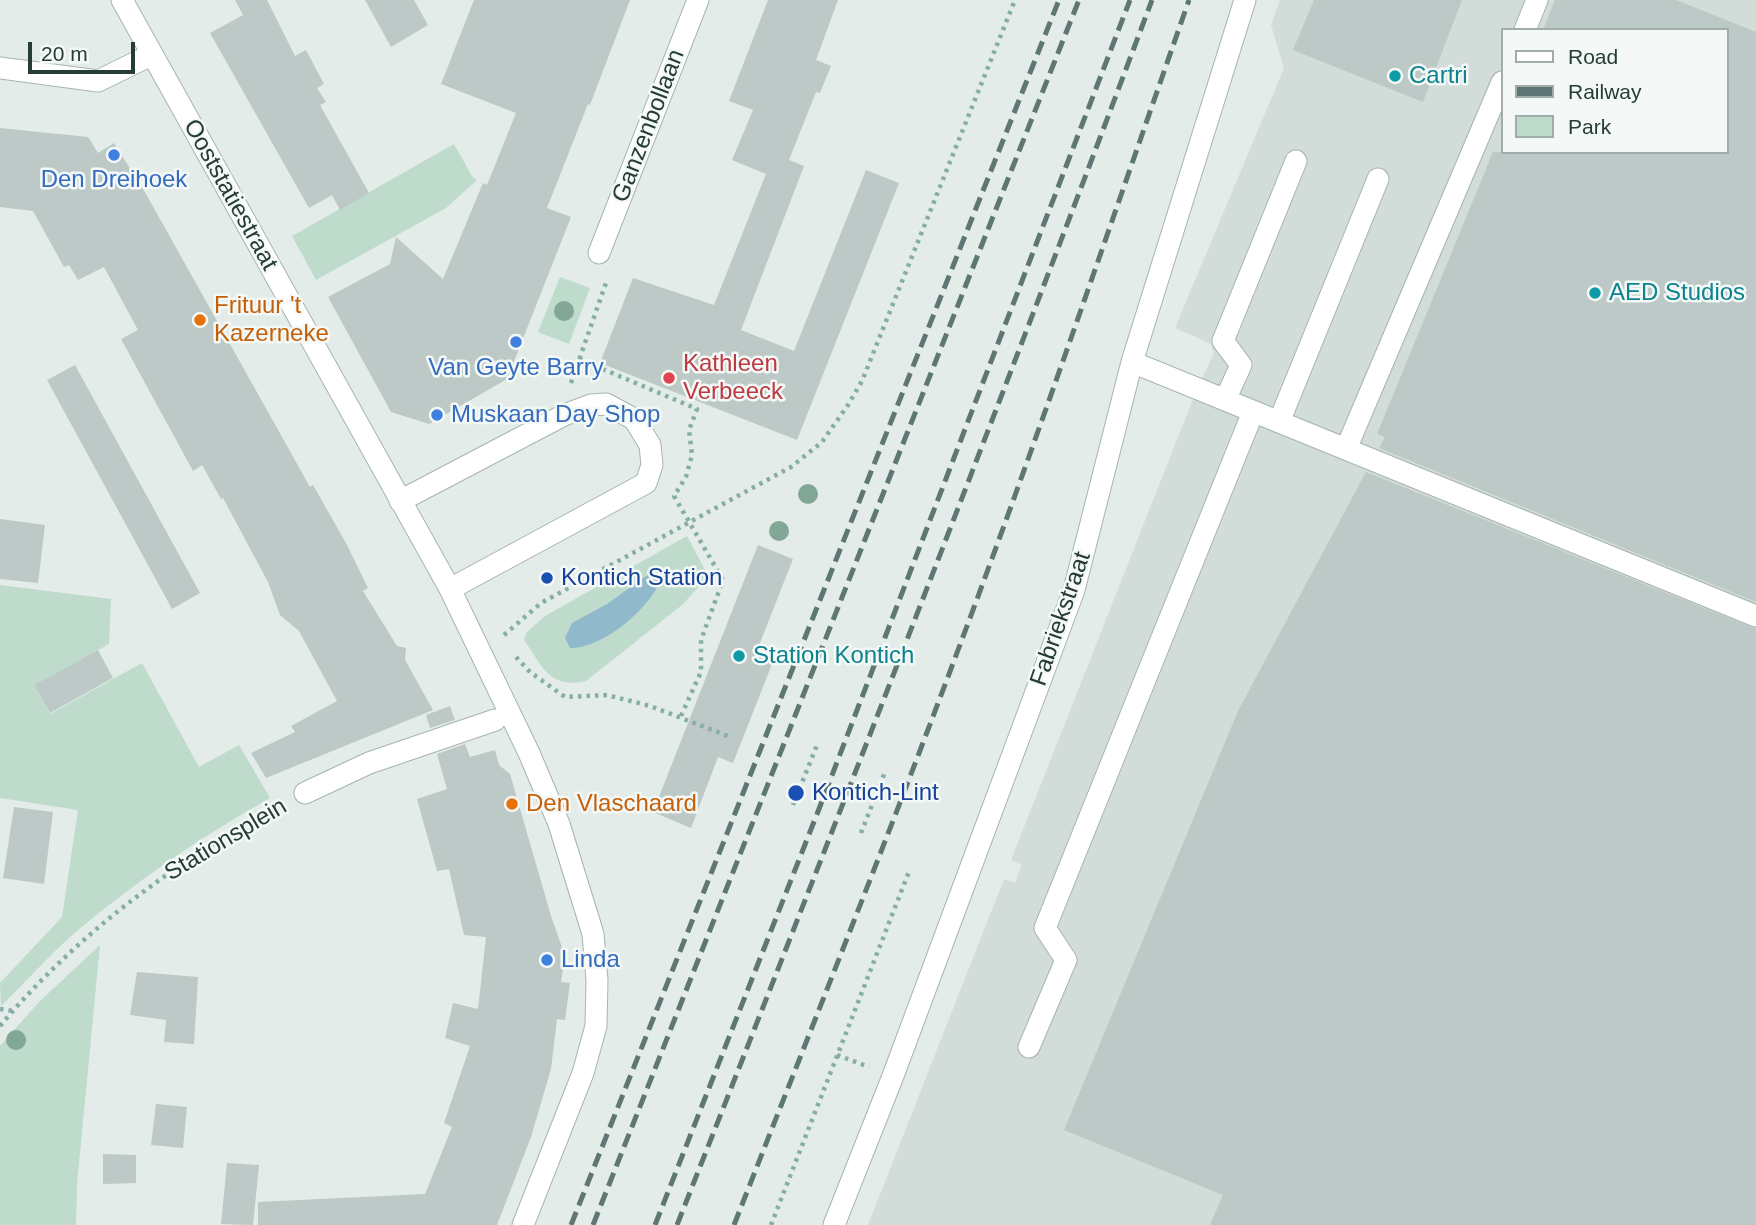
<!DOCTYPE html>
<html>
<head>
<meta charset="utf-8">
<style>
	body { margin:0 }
	#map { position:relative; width:1756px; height:1225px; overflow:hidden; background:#e3ece9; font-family:Arial,sans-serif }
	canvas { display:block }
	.legend { position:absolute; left:1501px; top:28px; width:228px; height:126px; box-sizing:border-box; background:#f4f9f7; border:2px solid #a1adab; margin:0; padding:9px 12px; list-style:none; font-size:21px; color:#253c39 }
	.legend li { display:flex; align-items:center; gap:14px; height:35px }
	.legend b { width:35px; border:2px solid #a1adab }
	.scale { position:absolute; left:28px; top:42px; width:107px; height:32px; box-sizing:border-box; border:4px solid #253c39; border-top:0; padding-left:9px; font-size:21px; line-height:24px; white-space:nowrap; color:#253c39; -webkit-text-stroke:5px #f4f9f7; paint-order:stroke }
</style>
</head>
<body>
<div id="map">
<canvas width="1756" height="1225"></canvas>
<ul class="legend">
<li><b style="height:9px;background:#fff"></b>Road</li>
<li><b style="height:9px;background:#5f7774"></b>Railway</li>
<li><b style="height:19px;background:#bedbcb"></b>Park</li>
</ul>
<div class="scale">20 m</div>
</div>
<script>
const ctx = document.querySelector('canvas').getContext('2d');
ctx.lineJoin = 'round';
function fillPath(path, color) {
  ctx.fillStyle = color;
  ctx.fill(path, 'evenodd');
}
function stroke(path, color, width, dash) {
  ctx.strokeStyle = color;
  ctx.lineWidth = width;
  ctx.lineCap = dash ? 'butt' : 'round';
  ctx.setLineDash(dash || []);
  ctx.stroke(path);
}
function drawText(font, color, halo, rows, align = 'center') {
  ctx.font = font + ' Arial,sans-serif';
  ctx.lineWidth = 5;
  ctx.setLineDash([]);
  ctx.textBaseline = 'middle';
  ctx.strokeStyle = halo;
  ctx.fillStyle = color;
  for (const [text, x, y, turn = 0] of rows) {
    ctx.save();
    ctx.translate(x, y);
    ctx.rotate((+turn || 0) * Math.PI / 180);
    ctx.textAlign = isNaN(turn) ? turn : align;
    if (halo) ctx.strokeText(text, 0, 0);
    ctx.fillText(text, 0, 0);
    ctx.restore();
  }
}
fillPath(new Path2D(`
	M1280,0H1756V1225H868L1004,879L1015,883L1022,865L1011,860L1197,389L1214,353L1211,344L1175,328L1284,68L1271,25ZM1502,30H1726V152H1502Z`), '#d2dcd9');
fillPath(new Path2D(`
	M454,144L473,178L477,180L446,208L316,280L292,236Z
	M560,277L590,288L569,344L538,332Z
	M687,536L706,572L702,583L682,605L586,681C549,689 543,667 524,640L527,632L545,616Z
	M0,585L111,599L109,644L34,685L50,714L142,663L199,767L239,745L270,798C202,836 138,880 78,930C51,953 27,981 1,1006L0,983L62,917L78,810L0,798Z
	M100,945L77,1184L76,1225H0V1046L39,1002Z`), '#bedbcb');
fillPath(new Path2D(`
	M656,569L664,573C653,606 605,648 570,648L565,638L572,623L607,604Z`), '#91b9cc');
fillPath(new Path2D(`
	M235,0H267L295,56L306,50L324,84L317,88L326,102L320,105L369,193L340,210L332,195L309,208L210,33L243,15Z
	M365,0H414L428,25L391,47Z
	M474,0H630L590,105L588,104L547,208L571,217L507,379L429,424L391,412L328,297L390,264L396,237L443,279L483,183L487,185L516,113L441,84Z
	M768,0H838L816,60L831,66L820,93L816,92L789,160L804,166L741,330L794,351L866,170L899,183L797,440L600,363L633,278L714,305L766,174L732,160L753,110L729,101Z
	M1314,0H1462L1423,102L1293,50Z
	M1555,0H1676L1756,32V602L1379,448L1385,437L1377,434L1493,152H1726V30H1543Z
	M0,128L88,137L98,153L114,143L146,194L310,487L313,485L347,545L368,588L363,591L397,646L406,648L405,660L433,710L266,778L251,753L295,732L291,726L337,701L299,631L280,615L268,582L223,498L221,499L202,465L193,471L121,339L138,330L104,267L78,280L69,265L64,267L33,211L0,207Z
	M75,365L200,593L172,609L47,380Z
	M1366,472L1756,629V1225H1210L1223,1195L1064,1130L1238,711Z
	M0,519L45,525L38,583L0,579Z
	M758,545L793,559L756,653L774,659L733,763L718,757L691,828L653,812Z
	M98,650L113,678L50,713L34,685Z
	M450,706L455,720L430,728L426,715Z
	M465,744L470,757L495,750L499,765L510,774L551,916L565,956L561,982L570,983L565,1020L557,1019L551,1069L531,1137L497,1225H258V1202L425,1194L452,1127L444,1123L470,1046L445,1038L453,1003L478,1009L486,937L464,935L449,869L437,871L417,799L447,789L437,754Z
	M14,807L53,812L44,884L3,878Z
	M137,972L198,977L194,1044L164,1042L166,1020L130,1015Z
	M156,1104L187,1107L183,1148L151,1145Z
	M103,1154L136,1155V1183L103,1184Z
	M227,1163L259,1165L253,1225L221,1224Z`), '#bcc9c6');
const minor = new Path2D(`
	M122,0L450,589L529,753L559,824L593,934L597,980L596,1026L583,1073L523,1225
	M1525,30L1537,0
	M0,68L98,81L151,55
	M599,253L698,0
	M1132,362L1756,616
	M1225,400L1241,365L1223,341L1296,161
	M1279,422L1378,179
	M1346,449L1502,82
	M400,501L564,415L591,405L606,404L634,419L650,445L652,465L646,483L450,589
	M305,793L369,763L495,720
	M1029,1047L1066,960L1045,928L1253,412
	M834,1225L893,1076L1074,590L1132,362L1245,0`);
stroke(minor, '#a6b4b1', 23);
stroke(new Path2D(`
	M579,359L697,409L689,430L692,455L686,477L674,496L723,580L701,640V672L680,718
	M571,383L607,280
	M504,635L541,603L791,467L822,442L848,405L862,381L1015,0
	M516,657L530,672L565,697L607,695L650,706L728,736
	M793,805L817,745
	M861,833L885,772
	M0,1009L13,1011
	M0,1026C77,934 175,861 281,806
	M837,1055L869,1067
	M771,1225L910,869`), '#87ada7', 4.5, [3.5, 5]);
stroke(minor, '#fff', 21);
stroke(new Path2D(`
	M571,1225L1059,0
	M593,1225L1079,0
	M655,1225L819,809L1130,0
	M677,1225C838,818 998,410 1152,0
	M734,1225C809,1034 886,843 958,650C1039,435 1113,217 1189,0`), '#5f7774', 5, [14, 7]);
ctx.fillStyle = '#82a796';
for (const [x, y] of [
	[564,311],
	[808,494],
	[779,531],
	[16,1040]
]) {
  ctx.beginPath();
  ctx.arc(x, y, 10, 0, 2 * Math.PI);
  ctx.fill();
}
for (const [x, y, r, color] of [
	[1395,76,7,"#0f9aa8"],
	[114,155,7,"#3f7fe0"],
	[1595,293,7,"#0f9aa8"],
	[200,320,7,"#e8710a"],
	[516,342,7,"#3f7fe0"],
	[669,378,7,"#e0444e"],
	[437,415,7,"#3f7fe0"],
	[547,578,7,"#1a4fb4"],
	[739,656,7,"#0f9aa8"],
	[796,793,9,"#1a4fb4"],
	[512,804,7,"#e8710a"],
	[547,960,7,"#3f7fe0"]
]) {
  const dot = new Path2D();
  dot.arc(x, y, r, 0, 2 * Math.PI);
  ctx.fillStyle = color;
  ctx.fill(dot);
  stroke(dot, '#f4f9f7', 2.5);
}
drawText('24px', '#0d838f', '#f4f9f7', [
	["Cartri",1409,76],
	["AED Studios",1609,293],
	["Station Kontich",753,656]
], 'left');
drawText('24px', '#253c39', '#f4f9f7', [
	["Ganzenbollaan",649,126,-69],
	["Ooststatiestraat",230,195,61],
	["Fabriekstraat",1061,619,-71],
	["Stationsplein",226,840,-31]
]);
drawText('24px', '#366cbe', '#f4f9f7', [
	["Den Dreihoek",114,180],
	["Van Geyte Barry",516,368],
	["Muskaan Day Shop",451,415,"left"],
	["Linda",561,960,"left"]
]);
drawText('24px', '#c56008', '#f4f9f7', [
	["Frituur 't",214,306],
	["Kazerneke",214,334],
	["Den Vlaschaard",526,804]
], 'left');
drawText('24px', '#be3a42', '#f4f9f7', [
	["Kathleen",683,364],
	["Verbeeck",683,392]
], 'left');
drawText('24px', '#164399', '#f4f9f7', [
	["Kontich Station",561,578],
	["Kontich-Lint",812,793]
], 'left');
</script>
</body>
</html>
